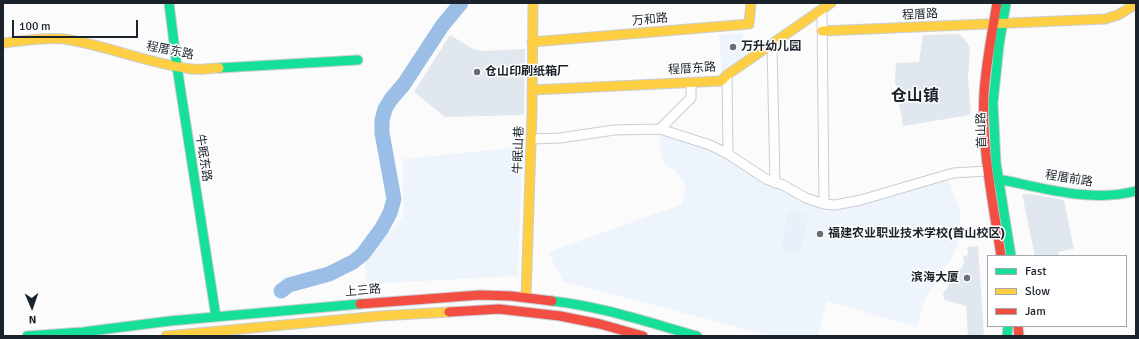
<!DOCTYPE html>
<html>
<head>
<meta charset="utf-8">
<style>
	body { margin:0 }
	#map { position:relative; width:1139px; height:339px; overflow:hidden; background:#fbfbfb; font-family:Signika,sans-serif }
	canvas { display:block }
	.frame { position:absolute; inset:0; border:4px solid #1a222c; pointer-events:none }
	.legend { position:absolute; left:987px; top:255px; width:140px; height:72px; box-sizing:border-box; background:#fff; border:1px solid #a3a7ab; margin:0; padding:5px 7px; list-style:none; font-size:12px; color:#1a222c }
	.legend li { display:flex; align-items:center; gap:8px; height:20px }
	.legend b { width:20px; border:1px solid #a3a7ab }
	.north { position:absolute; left:12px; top:287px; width:40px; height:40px; -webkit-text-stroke:3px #fff; paint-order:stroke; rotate:178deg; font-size:11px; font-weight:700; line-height:16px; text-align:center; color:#1a222c }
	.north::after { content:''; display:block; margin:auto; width:14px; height:18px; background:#1a222c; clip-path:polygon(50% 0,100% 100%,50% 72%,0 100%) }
	.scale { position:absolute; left:12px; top:20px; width:126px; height:18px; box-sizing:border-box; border:2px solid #1a222c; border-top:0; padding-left:5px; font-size:12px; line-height:14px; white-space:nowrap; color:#1a222c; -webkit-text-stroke:3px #fff; paint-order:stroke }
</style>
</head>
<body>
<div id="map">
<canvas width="1139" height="339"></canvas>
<div class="frame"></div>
<ul class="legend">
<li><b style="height:5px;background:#16e098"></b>Fast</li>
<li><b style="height:5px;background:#ffcf43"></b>Slow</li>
<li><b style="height:5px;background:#f24e42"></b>Jam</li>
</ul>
<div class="north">N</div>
<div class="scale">100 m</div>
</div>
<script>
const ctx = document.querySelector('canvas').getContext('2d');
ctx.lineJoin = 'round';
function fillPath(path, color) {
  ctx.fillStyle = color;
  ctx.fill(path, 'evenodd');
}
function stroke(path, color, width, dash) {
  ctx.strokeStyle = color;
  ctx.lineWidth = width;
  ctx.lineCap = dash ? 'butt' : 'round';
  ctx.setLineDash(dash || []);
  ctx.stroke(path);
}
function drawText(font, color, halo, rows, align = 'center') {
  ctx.font = font + ' Signika,"Noto Sans SC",sans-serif';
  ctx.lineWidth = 3;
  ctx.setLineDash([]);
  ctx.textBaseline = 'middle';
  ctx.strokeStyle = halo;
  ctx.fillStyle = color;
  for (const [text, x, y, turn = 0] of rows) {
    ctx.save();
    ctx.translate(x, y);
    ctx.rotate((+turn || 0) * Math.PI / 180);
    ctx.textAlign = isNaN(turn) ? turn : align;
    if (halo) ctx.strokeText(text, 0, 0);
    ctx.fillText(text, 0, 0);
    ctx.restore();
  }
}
fillPath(new Path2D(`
	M743,33L747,60L722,78L719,35Z
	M663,132L706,144L827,207L937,180L949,181L961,213L958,244L951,260L925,299L917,327L827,301L818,336H771L563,281L548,252L683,204L685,183L676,171L663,162L659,142Z
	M522,147L518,276L366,284L365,262L403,216V159Z`), '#eef4fc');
fillPath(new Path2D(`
	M788,211L808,215L800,255L780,251Z`), '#e8f1fa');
stroke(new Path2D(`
	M281,291L289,285L329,274L353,262L363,254L382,228L390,213L394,199L382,133V120L385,109L391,99L404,84L442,26L461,3`), '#9bbee6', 15);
fillPath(new Path2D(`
	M958,34L963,37L970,47L968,78L971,114L964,116L903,126L895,81L896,63L919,62L923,35Z
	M450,35L473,49L482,51L525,49L524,115L445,117L414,92Z
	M1022,194H1030L1064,200L1074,249L1058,252L1059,256H1035Z
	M978,246L984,336H968L966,306L945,300L943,295L944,292L964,264L963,256L968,255L967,247Z`), '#e1e7ee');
const street = new Path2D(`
	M822,10L824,204L835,205L861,200L953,173L987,171
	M772,45L775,183
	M727,75L728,154
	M660,129L691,98V82
	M532,139L560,138L614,130L660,129L710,145L728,154L766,179L783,185L806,198L824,204`);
const fast = new Path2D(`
	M169,3L177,67L216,317
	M1006,3L999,45L993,103L996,163L1011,256
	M219,68L358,60
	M998,179C1043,188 1091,203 1136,191
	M552,301C600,306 650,323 697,336
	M27,336L83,332L170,321L360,304
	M1007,336L1008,326`);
const slow = new Path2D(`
	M822,31L1105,19L1118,15L1136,4
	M532,42L749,24L751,3
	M3,43C23,41 44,37 64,39C107,45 148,64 192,69C200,70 210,68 219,68
	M532,90L721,81L727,75L831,3
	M526,297L532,113L533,3
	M166,336L380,316L449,312`);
const jam = new Path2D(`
	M997,3C992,33 986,63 984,93C981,148 993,202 1001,256
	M360,304L480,295L511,296L552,301
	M449,312L499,309L560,316L600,324L643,336
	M1018,326L1019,336`);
stroke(street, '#cacdd2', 11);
stroke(fast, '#cacdd2', 11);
stroke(slow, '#cacdd2', 11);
stroke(jam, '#cacdd2', 11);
stroke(street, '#fefefe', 9);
stroke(fast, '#16e098', 9);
stroke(slow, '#ffcf43', 9);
stroke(jam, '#f24e42', 9);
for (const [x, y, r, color] of [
	[733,47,4,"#696e74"],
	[477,72,4,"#696e74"],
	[820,234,4,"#696e74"],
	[967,278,4,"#696e74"]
]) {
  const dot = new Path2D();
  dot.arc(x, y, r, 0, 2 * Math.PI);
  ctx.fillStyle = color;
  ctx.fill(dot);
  stroke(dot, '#fff', 1.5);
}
drawText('12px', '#1a222c', '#fff', [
	["程厝路",920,15,-3],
	["万和路",650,20,-5],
	["程厝东路",170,51,11],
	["程厝东路",692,69,-4],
	["首山路",982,130,-92],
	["牛眠山巷",519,150,-88],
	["牛眠东路",203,158,81],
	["程厝前路",1069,179,9],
	["上三路",363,291,-5]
]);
drawText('bold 12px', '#1a222c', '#fff', [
	["万升幼儿园",741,47],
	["仓山印刷纸箱厂",485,72],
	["福建农业职业技术学校(首山校区)",828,234],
	["滨海大厦",959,278,"right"]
], 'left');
drawText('bold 16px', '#1a222c', '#fff', [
	["仓山镇",915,97]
]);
</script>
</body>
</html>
